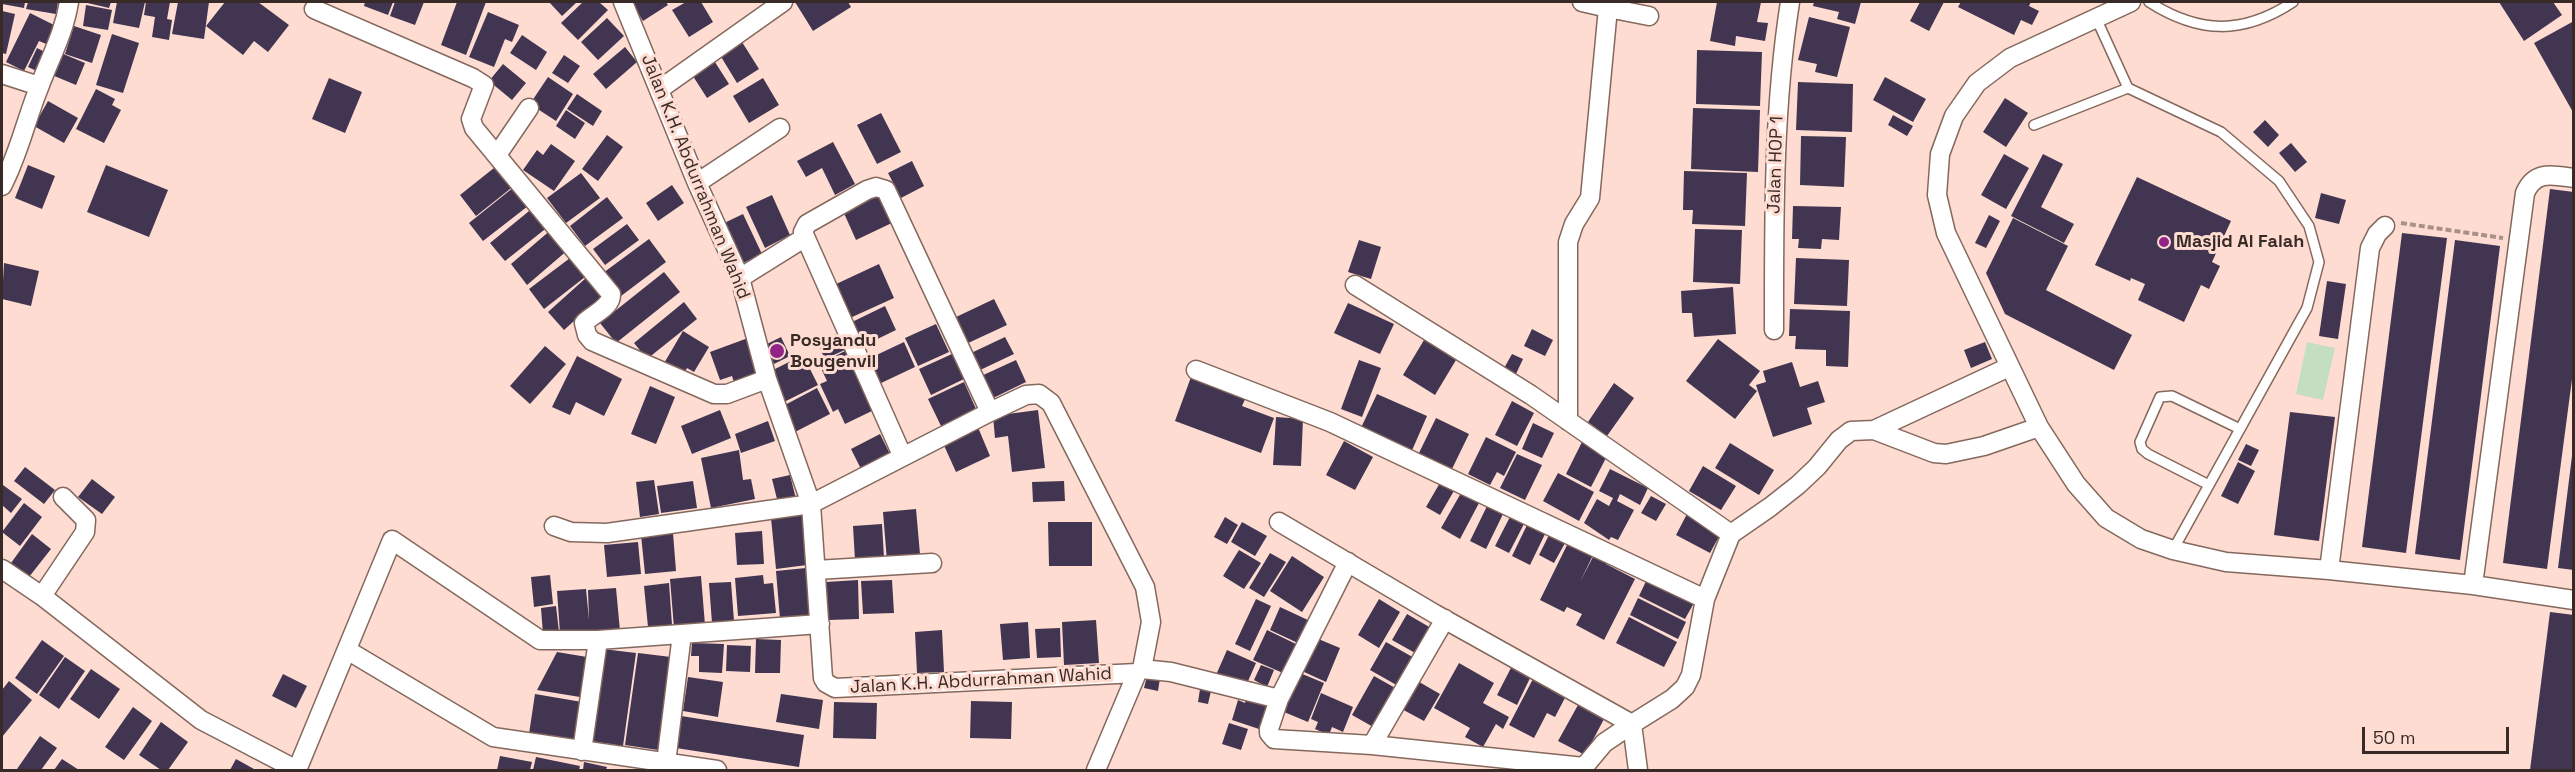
<!DOCTYPE html>
<html>
<head>
<meta charset="utf-8">
<style>
	body { margin:0 }
	#map { position:relative; width:2575px; height:772px; overflow:hidden; background:#fedcd1; font-family:"Space Grotesk",sans-serif }
	canvas { display:block }
	.frame { position:absolute; inset:0; border:3px solid #382b27; pointer-events:none }
	.scale { position:absolute; left:2362px; top:727px; width:147px; height:27px; box-sizing:border-box; border:3px solid #382b27; border-top:0; padding-left:8px; font-size:18px; line-height:21px; white-space:nowrap; color:#382b27; -webkit-text-stroke:4px #fedcd1; paint-order:stroke }
</style>
</head>
<body>
<div id="map">
<canvas width="2575" height="772"></canvas>
<div class="frame"></div>
<div class="scale">50 m</div>
</div>
<script>
const ctx = document.querySelector('canvas').getContext('2d');
ctx.lineJoin = 'round';
function fillPath(path, color) {
  ctx.fillStyle = color;
  ctx.fill(path, 'evenodd');
}
function stroke(path, color, width, dash) {
  ctx.strokeStyle = color;
  ctx.lineWidth = width;
  ctx.lineCap = dash ? 'butt' : 'round';
  ctx.setLineDash(dash || []);
  ctx.stroke(path);
}
function drawText(font, color, halo, rows, align = 'center') {
  ctx.font = font + ' "Space Grotesk",sans-serif';
  ctx.lineWidth = 6;
  ctx.setLineDash([]);
  ctx.textBaseline = 'middle';
  ctx.strokeStyle = halo;
  ctx.fillStyle = color;
  for (const [text, x, y, turn = 0] of rows) {
    ctx.save();
    ctx.translate(x, y);
    ctx.rotate((+turn || 0) * Math.PI / 180);
    ctx.textAlign = isNaN(turn) ? turn : align;
    if (halo) ctx.strokeText(text, 0, 0);
    ctx.fillText(text, 0, 0);
    ctx.restore();
  }
}
fillPath(new Path2D(`
	M2307,342L2335,348L2323,400L2296,394Z`), '#c4dec2');
fillPath(new Path2D(`
	M2,2H25L24,8L2,4Z
	M28,2H58L56,14L26,9Z
	M83,2H111L109,8Z
	M117,2H145L139,28L113,23Z
	M146,2H170L167,19L172,20L169,40L152,37L155,17L144,15Z
	M178,2H209L204,39L172,34Z
	M225,2H258L289,25L268,52L254,41L243,55L206,26Z
	M365,2H393L388,15L364,6Z
	M395,2H424L415,25L390,16Z
	M457,2H486L466,55L441,45Z
	M549,2H577L562,16Z
	M583,2H599L608,10L578,40L561,23Z
	M631,2H666L668,5L643,21Z
	M686,2H701L713,22L689,37L672,10Z
	M795,2H848L851,7L813,31Z
	M1717,2H1761L1757,22L1768,23L1765,41L1736,36L1735,46L1710,41Z
	M1814,2H1861L1855,24L1837,19L1839,12L1813,6Z
	M1920,2H1944L1929,31L1910,21Z
	M1961,2H2031L2029,6L2039,11L2032,25L2021,20L2014,35L1958,7Z
	M2499,2H2553L2562,15L2524,41Z
	M86,5L112,10L108,30L83,26Z
	M2,11L15,14L6,54L2,53Z
	M488,12L519,25L512,42L505,39L494,67L469,57Z
	M30,13L60,28L51,46L39,41L24,71L6,62Z
	M1809,17L1850,27L1837,77L1815,72L1817,64L1798,60Z
	M607,18L624,36L598,60L581,42Z
	M2574,21V114L2534,43Z
	M74,26L101,35L92,63L65,54Z
	M112,34L139,43L123,93L96,85Z
	M522,35L547,52L536,70L510,53Z
	M742,42L759,69L737,83L720,55Z
	M625,47L637,62L606,89L593,74Z
	M37,48L51,55L41,73L28,67Z
	M1697,50L1762,52L1760,106L1696,104Z
	M61,53L85,63L76,85L52,75Z
	M564,55L580,66L568,83L552,73Z
	M713,59L729,84L707,98L691,73Z
	M503,64L526,83L512,100L489,81Z
	M548,77L573,94L556,121L530,104Z
	M1885,77L1926,99L1913,122L1873,100Z
	M329,78L362,92L345,133L312,119Z
	M763,78L779,105L749,123L733,96Z
	M1798,82L1853,84L1852,132L1796,130Z
	M96,89L115,99L112,105L121,110L104,143L76,129Z
	M577,94L602,111L593,126L567,109Z
	M2005,98L2028,113L2006,147L1983,132Z
	M48,101L78,118L64,143L34,126Z
	M1693,108L1760,110L1758,172L1691,169Z
	M566,110L585,123L575,139L556,126Z
	M881,113L901,152L877,164L857,125Z
	M1893,115L1913,126L1907,136L1888,125Z
	M2265,120L2279,135L2268,147L2253,132Z
	M607,135L623,147L598,181L582,169Z
	M1801,136L1846,137L1844,187L1800,185Z
	M833,142L855,184L835,195L822,168L806,177L797,161Z
	M2291,143L2307,162L2295,172L2279,153Z
	M551,144L575,161L554,191L523,170L537,150L543,155Z
	M2004,154L2029,168L2006,209L1981,195Z
	M2043,154L2063,164L2041,207L2074,224L2064,243L2011,216Z
	M912,161L924,186L901,198L888,173Z
	M499,164L515,185L476,216L460,195Z
	M28,165L55,176L42,209L15,198Z
	M106,165L168,190L149,237L87,212Z
	M1684,171L1747,173L1745,226L1692,224L1693,210H1683Z
	M581,173L600,198L566,223L547,198Z
	M2137,177L2231,221L2212,262L2220,266L2209,289L2201,285L2184,322L2138,300L2145,284L2131,278L2130,281L2095,265Z
	M672,185L684,203L658,221L646,203Z
	M514,187L528,206L483,241L469,223Z
	M2550,189L2574,192V364L2547,569L2503,563Z
	M882,192L896,221L856,240L843,211Z
	M2321,193L2346,200L2339,224L2315,218Z
	M772,195L790,235L765,248L746,207Z
	M607,197L623,218L585,246L570,226Z
	M1793,206L1841,207L1839,240L1822,239L1821,249L1798,248L1799,239H1792Z
	M534,207L549,226L505,261L490,243Z
	M743,214L762,254L739,265L720,225Z
	M1989,215L2000,221L1986,248L1975,243Z
	M2013,218L2068,246L2046,290L2132,335L2114,370L2005,314L1986,273Z
	M627,224L639,240L605,265L593,249Z
	M552,229L569,249L527,285L511,264Z
	M1695,229L1742,230L1740,284L1693,282Z
	M2402,233L2447,238L2406,553L2362,547Z
	M649,239L666,262L621,296L603,273Z
	M1359,240L1381,247L1371,279L1348,272Z
	M2455,240L2500,246L2460,560L2415,554Z
	M570,258L585,277L544,309L529,289Z
	M1796,258L1849,260L1847,306L1794,304Z
	M4,263L39,271L31,306L2,299Z
	M879,264L894,298L850,318L834,285Z
	M664,272L680,292L616,343L600,323Z
	M587,277L603,295L564,330L548,312Z
	M2327,281L2346,284L2338,339L2319,336Z
	M1733,287L1736,334L1694,337L1692,313H1682L1681,291Z
	M994,299L1007,325L966,344L954,318Z
	M684,302L697,319L647,359L634,343Z
	M1348,303L1394,324L1380,354L1334,333Z
	M885,306L896,330L863,346L852,322Z
	M1790,309L1850,311L1848,367L1826,366V350L1795,349L1796,336H1789Z
	M936,324L949,352L918,366L905,338Z
	M1532,329L1553,340L1545,356L1524,346Z
	M683,331L709,347L694,372L687,368L682,377L663,365Z
	M841,332L849,348L825,359L817,343Z
	M781,337L790,356L774,364L765,345Z
	M1005,337L1014,354L978,371L969,354Z
	M748,338L761,372L734,382L732,376L720,380L710,352Z
	M1718,339L1760,371L1749,385L1757,391L1735,419L1686,381Z
	M1424,340L1456,360L1435,395L1403,375Z
	M904,342L915,367L879,384L868,359Z
	M1985,342L1992,359L1971,368L1964,350Z
	M545,346L566,364L530,404L510,386Z
	M849,349L876,409L845,424L838,409L833,412L820,384L827,381L819,364Z
	M952,354L964,379L931,395L919,369Z
	M1512,354L1523,359L1515,376L1503,370Z
	M803,355L818,385L784,402L769,372Z
	M577,356L622,379L604,416L576,402L570,415L552,407Z
	M1016,360L1026,382L989,400L979,377Z
	M1359,360L1381,368L1362,417L1341,409Z
	M1792,362L1800,387L1818,381L1825,402L1807,408L1812,424L1773,437L1756,385L1766,382L1763,371Z
	M1191,377L1246,397L1242,406L1274,418L1261,453L1175,421Z
	M964,382L976,409L941,426L928,399Z
	M1614,383L1634,398L1607,436L1588,422Z
	M650,386L675,397L656,444L631,434Z
	M817,388L830,414L795,432L783,406Z
	M1377,394L1427,416L1410,455L1359,432Z
	M1512,401L1534,413L1517,446L1495,435Z
	M720,410L731,438L692,454L681,426Z
	M1038,410L1045,468L1012,472L1008,436L995,438L993,416Z
	M2290,412L2335,417L2319,541L2274,535Z
	M1276,417L1303,419L1301,466L1273,465Z
	M1436,418L1469,434L1451,471L1418,455Z
	M768,421L775,441L741,453L735,434Z
	M1533,423L1554,433L1542,458L1522,449Z
	M977,425L990,456L956,472L942,441Z
	M880,434L890,454L861,469L851,449Z
	M1486,437L1516,452L1504,476L1497,472L1490,485L1468,474Z
	M1344,441L1373,457L1355,490L1326,475Z
	M1582,442L1607,456L1591,487L1566,474Z
	M1730,443L1774,470L1759,495L1715,468Z
	M2246,444L2259,450L2251,466L2238,460Z
	M739,450L743,480L751,479L755,499L711,508L701,458Z
	M1517,454L1542,465L1525,500L1500,488Z
	M2572,456L2574,457V570L2558,568Z
	M2238,462L2255,471L2238,504L2221,496Z
	M1703,466L1736,486L1721,510L1689,491Z
	M25,467L55,490L44,504L14,481Z
	M1610,469L1648,488L1640,505L1620,494L1617,501L1634,510L1618,540L1611,537L1609,540L1584,523L1597,499L1609,506L1613,498L1599,491Z
	M1558,473L1594,492L1579,521L1543,501Z
	M790,475L796,499L778,503L772,479Z
	M92,479L115,497L102,514L78,497Z
	M654,480L659,514L640,517L636,482Z
	M693,481L697,508L661,513L657,486Z
	M1064,481L1065,501L1033,502L1032,482Z
	M1441,481L1455,489L1440,515L1426,507Z
	M3,485L22,499L11,513L2,505Z
	M1461,493L1479,503L1460,539L1441,528Z
	M1651,496L1666,504L1656,521L1641,513Z
	M24,503L42,517L20,546L2,532Z
	M1488,504L1504,512L1486,549L1470,541Z
	M916,509L920,554L902,556L903,560L887,561L883,512Z
	M1688,512L1722,531L1710,553L1676,535Z
	M1512,513L1526,520L1509,553L1495,546Z
	M802,515L807,565L776,569L771,518Z
	M1225,517L1238,525L1227,544L1214,537Z
	M1048,522H1092V566H1049Z
	M1242,522L1267,536L1255,556L1231,542Z
	M882,524L884,558L855,560L853,526Z
	M1527,525L1545,534L1530,565L1512,556Z
	M762,531L764,564L737,565L735,533Z
	M673,533L676,571L645,574L641,535Z
	M32,534L51,549L29,577L11,563Z
	M1549,535L1565,543L1554,563L1539,555Z
	M1569,541L1594,553L1580,582L1594,555L1608,562L1606,564L1635,579L1604,640L1576,625L1582,614L1567,607L1564,612L1540,600Z
	M638,542L641,574L607,577L604,545Z
	M1239,550L1261,563L1244,589L1223,576Z
	M1270,553L1286,562L1264,597L1249,588Z
	M1292,556L1324,577L1302,612L1270,591Z
	M806,568L810,616L780,619L776,571Z
	M550,575L553,604L534,607L531,577Z
	M763,575L764,584L773,583L776,613L738,616L735,578Z
	M701,576L705,625L674,628L670,579Z
	M1648,577L1695,601L1685,619L1639,596Z
	M858,580L859,619L828,620L826,582Z
	M892,580L894,613L863,614L861,581Z
	M731,582L734,621L712,623L709,583Z
	M669,583L672,625L648,627L644,586Z
	M616,588L620,631L591,634V630L560,633L557,591L586,589L589,620L588,590Z
	M1638,598L1686,622L1678,639L1630,615Z
	M1256,599L1271,606L1250,651L1235,644Z
	M1379,599L1400,612L1379,648L1358,635Z
	M556,606L559,632L543,634L541,608Z
	M1280,607L1310,621L1300,644L1270,630Z
	M2550,612L2574,615V770H2530Z
	M1407,614L1431,628L1417,654L1392,640Z
	M1629,617L1677,642L1664,667L1616,643Z
	M1096,620L1099,663L1064,665L1062,622Z
	M1028,622L1030,658L1003,660L1000,624Z
	M1060,628L1061,657L1037,658L1035,629Z
	M942,630L944,672L917,673L915,632Z
	M1267,630L1296,644L1283,673L1253,660Z
	M1316,638L1340,648L1326,682L1302,671Z
	M756,639L781,640L780,673H755Z
	M42,640L64,656L37,694L15,678Z
	M1386,642L1416,659L1400,687L1370,670Z
	M692,643L724,644L722,673L699,672V656H691Z
	M727,645L751,646L750,672L726,671Z
	M603,649L636,653L623,746L591,741Z
	M1227,650L1256,663L1245,688L1216,675Z
	M557,652L587,657L580,697L537,690Z
	M638,653L671,657L658,750L625,745Z
	M65,657L85,671L59,709L39,695Z
	M1459,663L1494,683L1483,703L1509,717L1503,729L1496,724L1483,747L1465,737L1470,728L1434,708Z
	M1513,664L1532,674L1517,705L1497,695Z
	M1261,665L1274,670L1267,687L1254,680Z
	M91,669L120,689L99,719L70,699Z
	M1300,673L1324,683L1308,722L1284,712Z
	M283,674L307,686L296,708L272,696Z
	M1147,676L1160,678L1158,691L1144,688Z
	M1374,676L1397,689L1375,728L1352,715Z
	M688,677L723,682L718,717L683,711Z
	M1534,677L1567,694L1555,717L1547,713L1534,738L1509,725Z
	M1414,679L1440,694L1424,721L1398,707Z
	M9,681L32,700L2,737V690Z
	M1200,689L1211,691L1208,704L1198,702Z
	M1248,693L1271,701L1262,730L1232,720L1238,700L1245,703Z
	M1321,693L1353,707L1343,732L1332,727L1329,735L1315,729L1318,722L1311,719Z
	M535,694L582,702L575,741L529,734Z
	M781,694L823,700L819,729L776,722Z
	M971,701L1012,702L1011,739L970,738Z
	M834,702L877,703L876,739L833,738Z
	M1578,705L1604,719L1585,755L1558,741Z
	M133,707L152,721L124,760L105,747Z
	M681,716L804,735L799,767L676,748Z
	M161,722L188,742L168,770H161L139,755Z
	M1229,723L1248,729L1241,750L1222,744Z
	M40,736L57,748L41,770H18L17,769Z
	M500,756L532,762L530,770H497Z
	M536,757L580,766L579,770H533Z
	M62,759L79,770H54Z
	M236,759L254,769V770H230Z
	M584,762L607,767L606,770H583Z`), '#423551');
const service = new Path2D(`
	M2149,2C2199,34 2243,35 2293,2
	M2096,18L2128,88L2221,132L2279,181L2309,226L2319,262L2307,308L2173,550
	M2034,125L2128,88
	M2209,485L2148,454L2142,449L2140,442L2160,397L2172,396L2240,429`);
const minor = new Path2D(`
	M623,2L697,183L740,278L767,379L811,504L823,678L826,683L835,688L1137,673L1096,770
	M1582,2L1608,8
	M2131,2L2010,58L1977,83L1954,116L1940,154L1937,195L1946,233L2039,427L2076,484L2106,518L2141,539L2173,550L2226,562L2329,570L2473,585L2574,600
	M314,9L473,78L484,85L471,119L474,128L611,294C612,307 593,314 584,323L587,335L592,341L714,394H727L767,379
	M2,74L39,86
	M660,89L783,2
	M497,155L529,108
	M697,183L780,128
	M2,186C19,154 26,119 40,85C51,56 64,33 69,2
	M740,278L804,238
	M1355,285L1531,395L1731,534
	M1774,330C1774,220 1773,110 1790,2
	M1196,370L1330,422L1705,599
	M1568,421V242L1574,224L1590,198L1608,8L1649,16
	M1874,430L2009,367
	M902,455L803,232L807,224L867,190L876,187L886,190L990,412
	M1279,522L1435,614L1632,724L1604,743L1584,767
	M554,526L571,532L607,533L811,504L990,412L1026,395L1039,394L1051,403L1145,587L1151,622L1142,669L1137,673
	M1348,562L1279,699L1269,729V733L1274,739L1372,745L1584,767L1583,770
	M2,569L42,596L201,720L297,770
	M816,570L932,563
	M2329,570L2370,248L2377,234L2385,226
	M2473,585L2525,193C2535,170 2552,175 2574,178
	M42,596L85,532L86,520L63,497
	M347,650L493,737L717,770
	M1142,669L1171,672L1279,699
	M1372,745L1445,619
	M582,751L598,640L820,624
	M666,763L682,634
	M297,770L392,540L540,640H598
	M1638,770L1632,724L1672,699L1685,687L1691,675L1705,599L1731,534L1770,507L1798,485L1817,467L1839,440L1851,431L1874,430L1934,453L1946,454L1984,446L2039,427`);
stroke(service, '#85685d', 12);
stroke(minor, '#85685d', 21);
stroke(new Path2D(`
	M2401,223L2503,238`), '#a99088', 4, [6, 3]);
stroke(service, '#fff', 9);
stroke(minor, '#fff', 18);
for (const [x, y, r, color] of [
	[2164,242,6,"#912486"],
	[777,351,8,"#912486"]
]) {
  const dot = new Path2D();
  dot.arc(x, y, r, 0, 2 * Math.PI);
  ctx.fillStyle = color;
  ctx.fill(dot);
  stroke(dot, '#fedcd1', 2);
}
drawText('18px', '#382b27', '#fedcd1', [
	["Jalan HOP 1",1776,165,-88],
	["Jalan K.H. Abdurrahman Wahid",695,177,68],
	["Jalan K.H. Abdurrahman Wahid",981,681,-3]
]);
drawText('bold 18px', '#382b27', '#fedcd1', [
	["Masjid Al Falah",2176,242],
	["Posyandu",790,341],
	["Bougenvil",790,362]
], 'left');
</script>
</body>
</html>
